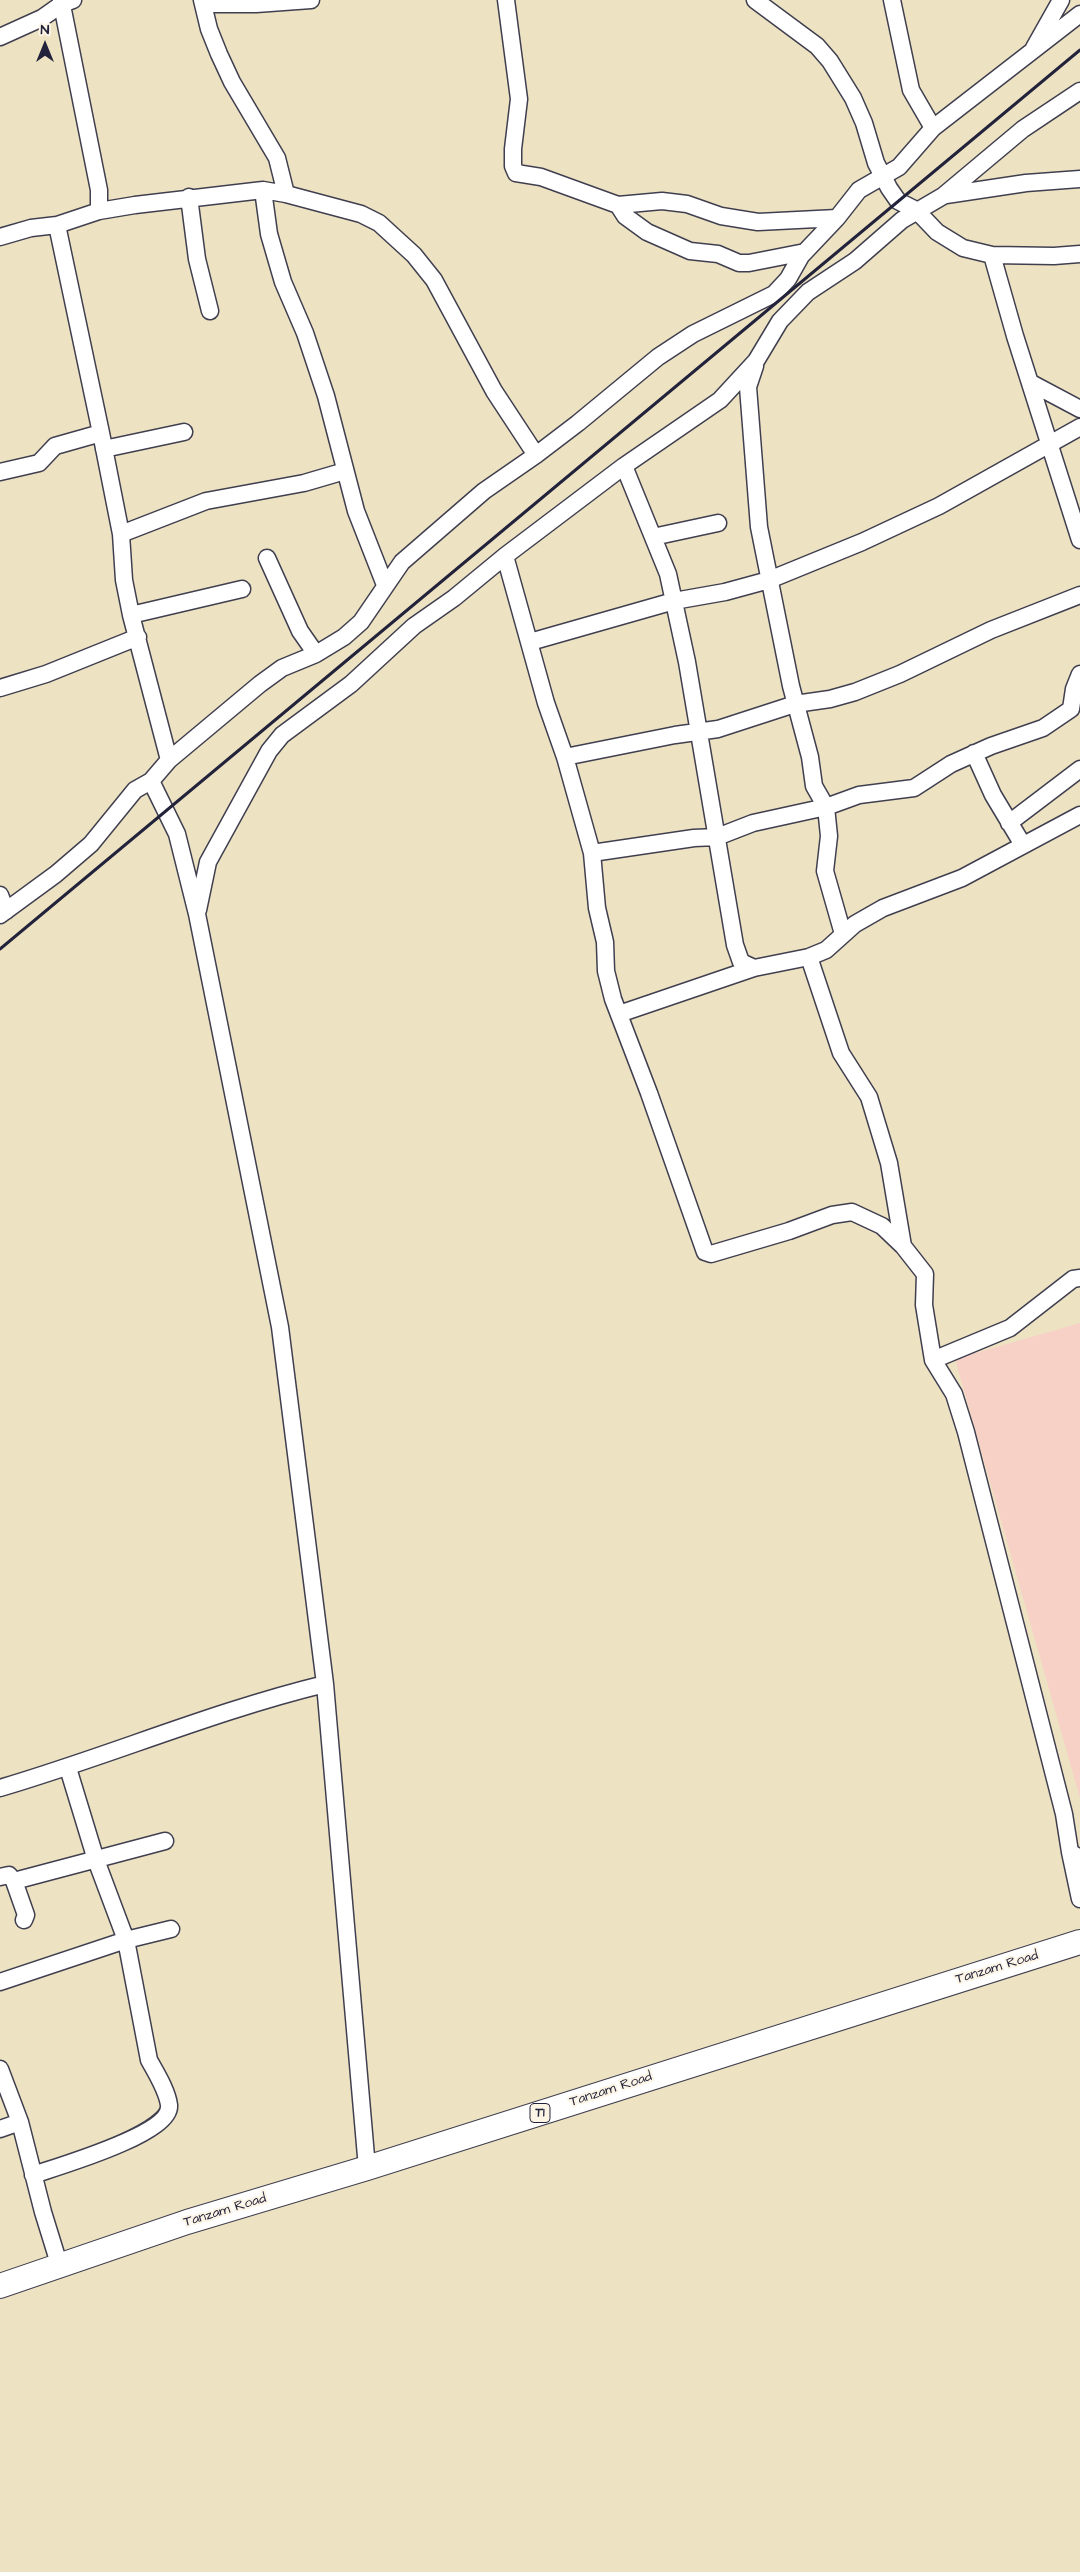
<!DOCTYPE html>
<html>
<head>
<meta charset="utf-8">
<style>
	body { margin:0 }
	#map { position:relative; width:1080px; height:2572px; overflow:hidden; background:#ede3c3; font-family:"Architects Daughter",sans-serif }
	canvas { display:block }
	.north { position:absolute; left:20px; top:20px; width:50px; height:50px; -webkit-text-stroke:4px #fcf5e5; paint-order:stroke; rotate:0deg; font-size:14px; font-weight:700; line-height:20px; text-align:center; color:#22223b }
	.north::after { content:''; display:block; margin:auto; width:18px; height:22px; background:#22223b; clip-path:polygon(50% 0,100% 100%,50% 72%,0 100%) }
</style>
</head>
<body>
<div id="map">
<canvas width="1080" height="2572"></canvas>
<div class="north">N</div>
</div>
<script>
const ctx = document.querySelector('canvas').getContext('2d');
ctx.lineJoin = 'round';
function fillPath(path, color) {
  ctx.fillStyle = color;
  ctx.fill(path, 'evenodd');
}
function stroke(path, color, width, dash) {
  ctx.strokeStyle = color;
  ctx.lineWidth = width;
  ctx.lineCap = dash ? 'butt' : 'round';
  ctx.setLineDash(dash || []);
  ctx.stroke(path);
}
function drawText(font, color, halo, rows, align = 'center') {
  ctx.font = font + ' "Architects Daughter",sans-serif';
  ctx.lineWidth = 4;
  ctx.setLineDash([]);
  ctx.textBaseline = 'middle';
  ctx.strokeStyle = halo;
  ctx.fillStyle = color;
  for (const [text, x, y, turn = 0] of rows) {
    ctx.save();
    ctx.translate(x, y);
    ctx.rotate((+turn || 0) * Math.PI / 180);
    ctx.textAlign = isNaN(turn) ? turn : align;
    if (halo) ctx.strokeText(text, 0, 0);
    ctx.fillText(text, 0, 0);
    ctx.restore();
  }
}
fillPath(new Path2D(`
	M1080,1323V1798L955,1359Z`), '#f7d1c6');
const minor = new Path2D(`
	M61,0L99,190V211
	M202,0L209,29L219,54L232,82L277,158L286,194
	M506,0L519,99L513,149V166L516,173L541,177L618,205L662,201L687,204L721,216L758,222L837,218
	M755,0L817,46L830,61L853,98L864,123L876,163L889,188L898,201L916,210L937,232L963,248L992,255L1054,256L1080,254
	M892,0L911,90L933,128
	M204,4H256L311,0
	M0,37L42,18L62,4L73,0
	M1034,48L1061,0
	M263,190L269,234L283,282L305,333L326,396L356,511L385,585
	M946,195L1026,183L1080,179
	M189,197L197,259L210,311
	M618,205L625,216L647,232L690,251L718,254L739,263H749L805,252
	M57,225L101,433L121,534L124,580L131,615L169,760
	M0,237L31,228L57,225L99,211L135,205L263,190L286,194L361,214L379,223L414,255L434,280L494,391L536,455
	M992,255L1015,336L1080,540
	M755,366L748,387L759,527L791,686L810,757L814,786L826,807L829,836L825,871L843,934
	M1031,383L1080,409
	M104,449L184,432
	M624,466L668,574L687,662L735,945L741,962L754,968
	M0,472L39,463L55,446L101,433
	M121,534L206,501L304,483L345,471
	M653,537L718,523
	M505,556L546,703L565,757L592,853L597,908L605,942L606,971L613,999L649,1093L705,1252L711,1254L789,1231L832,1215L852,1212L882,1226L903,1246L925,1274L924,1305L933,1360L954,1394L966,1432L1064,1814L1070,1852L1080,1858
	M267,558L300,631L316,654
	M131,615L242,589
	M530,642L674,601L725,592L769,580L862,542L939,506L1080,427
	M0,688L46,674L138,637
	M974,753L993,795L1023,845
	M565,757L675,735L718,729L795,704L830,699L855,692L900,674L991,630L1080,595
	M151,781L177,834L197,914L280,1327L325,1684L367,2168
	M1009,823L1080,769
	M592,853L694,838L717,837L753,823L826,807L859,795L914,788L951,764L991,746L1043,728L1071,709L1074,689L1080,674
	M0,895L6,911
	M198,910L208,862L269,751L282,735L351,684L414,626L454,598L505,556L624,466L720,400L756,361L780,321L808,292L855,261L902,220L943,196L1023,129L1080,91
	M0,915L56,874L91,844L135,790L151,781L169,760L260,684L282,668L316,654L344,637L361,622L402,562L484,491L536,455L578,423L658,357L693,334L774,294L788,279L801,256L837,218L859,190L899,167L933,128L1080,14
	M809,957L841,1053L869,1097L889,1163L903,1246
	M619,1014L754,968L809,957L826,950L855,924L883,908L962,878L1080,815
	M933,1360L1010,1328L1073,1279L1080,1278
	M0,1788C109,1756 214,1711 325,1684
	M1070,1852L1080,1899
	M0,1877L9,1875L14,1881L26,1915L24,1920
	M14,1881L165,1841
	M0,1982L126,1940L171,1929
	M0,2069L20,2122L43,2212L60,2267
	M0,2129L20,2122
	M33,2175C56,2167 172,2134 169,2105C167,2090 156,2073 149,2060L126,1940L96,1860L68,1768`);
const highway = new Path2D(`
	M0,2286L187,2222L367,2168L1080,1942`);
stroke(minor, '#403f4f', 19);
stroke(highway, '#403f4f', 26);
stroke(minor, '#fff', 16);
stroke(highway, '#fff', 24);
stroke(new Path2D(`
	M0,949L1080,50`), '#22223b', 3);
for (const [x, y, w] of [
	[540,2113,20]
]) {
  const box = new Path2D();
  box.roundRect(x - w / 2, y - 9.5, w, 19, 4);
  ctx.fillStyle = '#fcf5e5';
  ctx.fill(box);
  stroke(box, '#22223b', 1);
}
drawText('bold 12px', '#22223b', null, [
	["T1",540,2113]
]);
drawText('14px', '#22223b', '#fcf5e5', [
	["Tanzam Road",997,1968,-17],
	["Tanzam Road",611,2090,-18],
	["Tanzam Road",225,2211,-17]
]);
</script>
</body>
</html>
